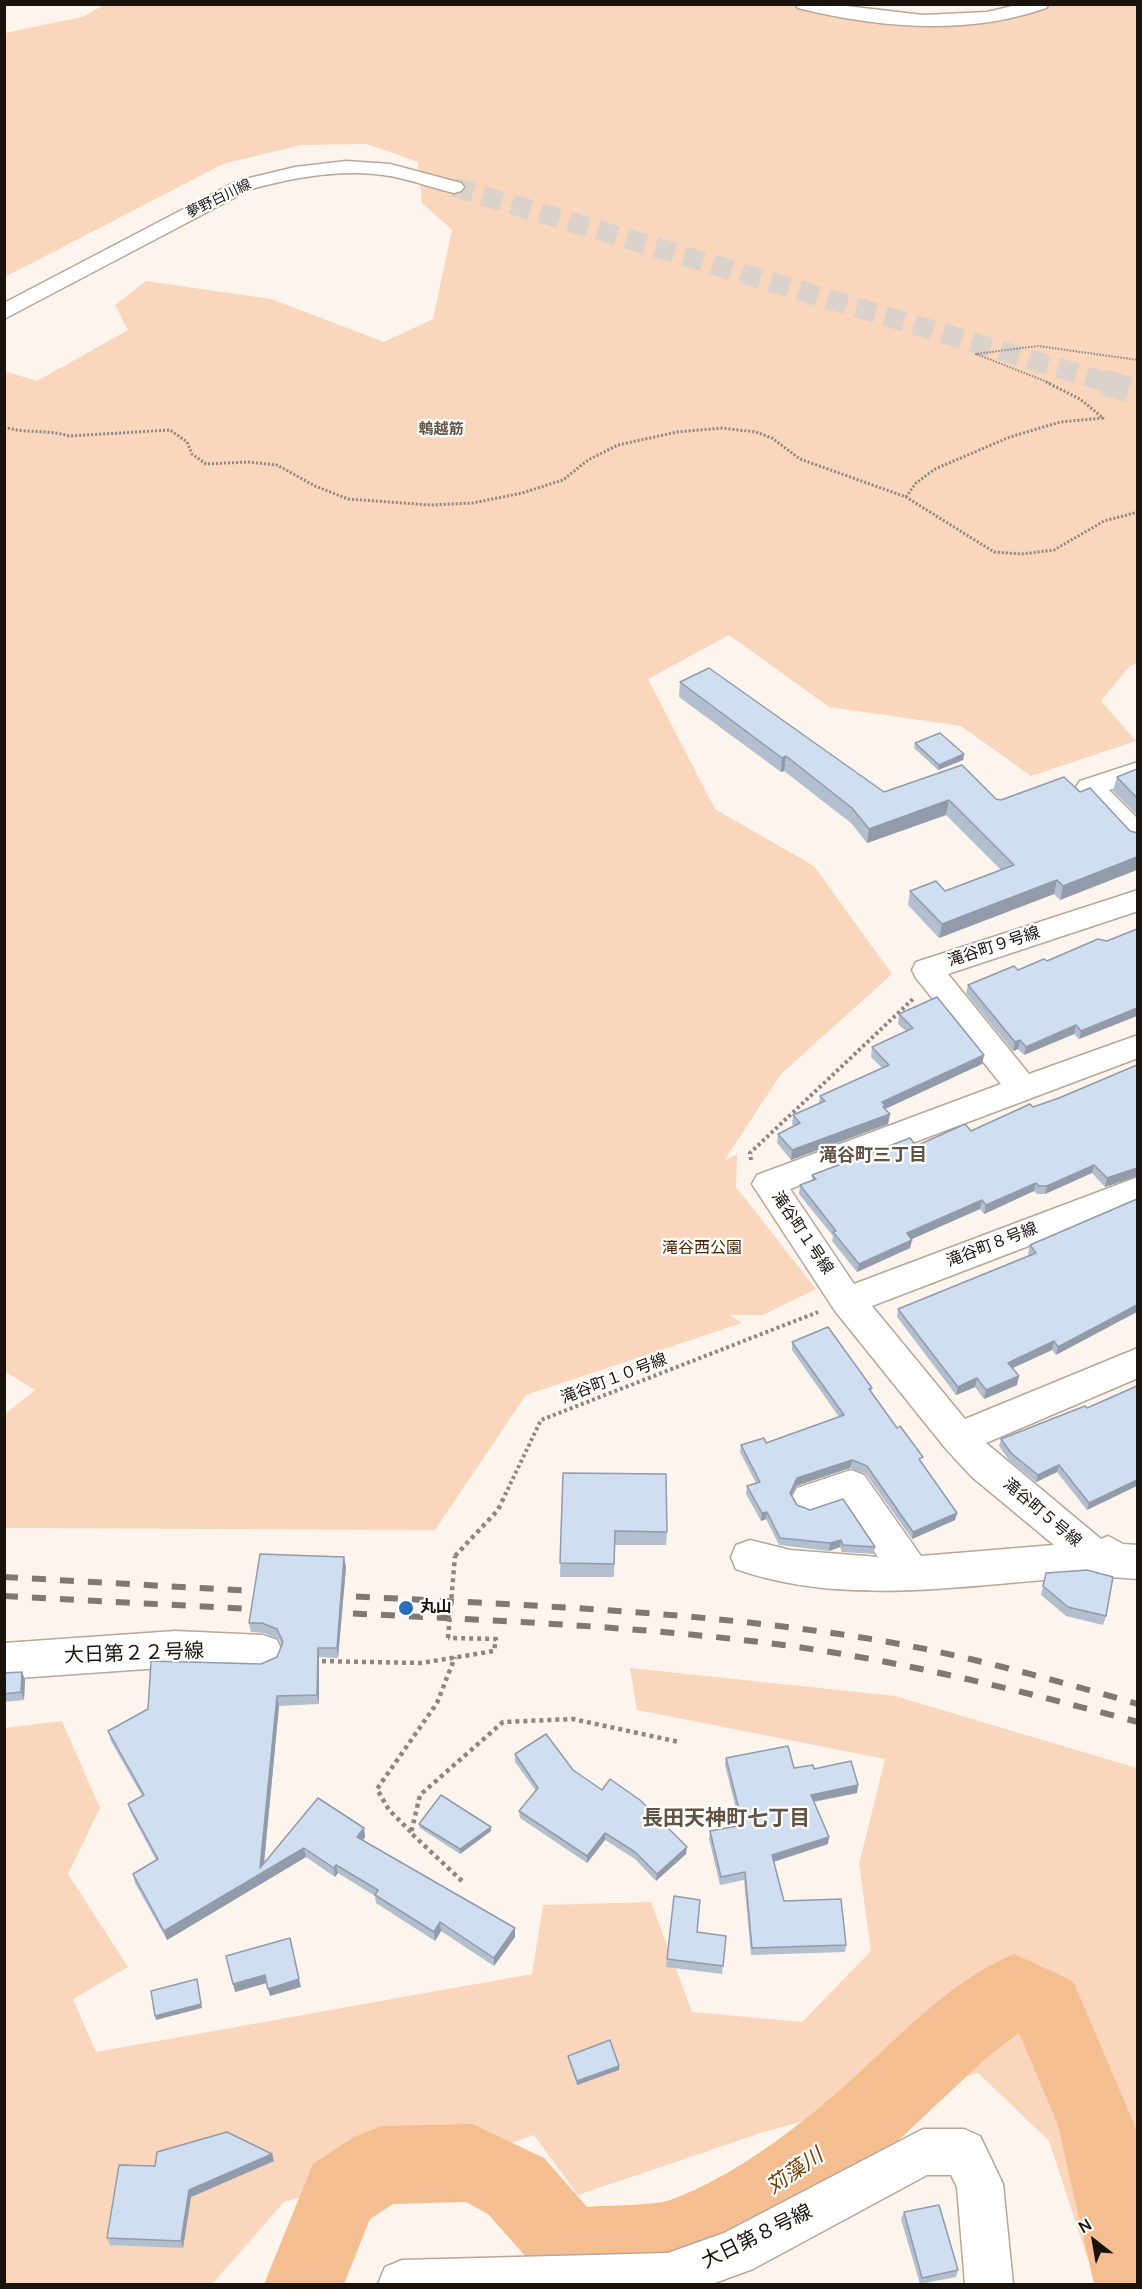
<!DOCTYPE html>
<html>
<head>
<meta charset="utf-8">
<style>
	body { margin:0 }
	#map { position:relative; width:1142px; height:2289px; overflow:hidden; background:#fdf4ee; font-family:Manrope,sans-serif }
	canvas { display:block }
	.frame { position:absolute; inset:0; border:6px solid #19120d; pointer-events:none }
	.north { position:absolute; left:1064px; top:2211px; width:60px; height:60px; -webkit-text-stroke:4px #fff; paint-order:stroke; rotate:329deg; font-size:16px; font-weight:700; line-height:24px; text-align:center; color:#19120d }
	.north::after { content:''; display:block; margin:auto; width:21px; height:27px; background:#19120d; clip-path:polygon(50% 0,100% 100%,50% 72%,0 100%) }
</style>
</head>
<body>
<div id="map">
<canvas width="1142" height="2289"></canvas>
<div class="frame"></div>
<div class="north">N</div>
</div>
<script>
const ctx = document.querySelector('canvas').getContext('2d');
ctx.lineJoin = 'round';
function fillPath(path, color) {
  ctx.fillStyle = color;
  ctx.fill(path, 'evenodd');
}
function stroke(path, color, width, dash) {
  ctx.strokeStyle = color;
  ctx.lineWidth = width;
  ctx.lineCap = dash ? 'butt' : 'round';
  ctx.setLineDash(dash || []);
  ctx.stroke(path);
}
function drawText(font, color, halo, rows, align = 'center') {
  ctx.font = font + ' Manrope,"Noto Sans JP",sans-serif';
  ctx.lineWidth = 4.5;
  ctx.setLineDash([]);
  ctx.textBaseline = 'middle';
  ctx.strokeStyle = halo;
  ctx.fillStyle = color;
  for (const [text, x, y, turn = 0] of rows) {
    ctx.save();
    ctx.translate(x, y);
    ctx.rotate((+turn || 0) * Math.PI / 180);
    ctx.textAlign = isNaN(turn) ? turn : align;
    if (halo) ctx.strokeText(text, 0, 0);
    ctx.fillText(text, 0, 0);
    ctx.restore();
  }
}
fillPath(new Path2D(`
	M826,4L910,17L982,18L1011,5H1137V663L1129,667L1101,701L1136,741L1031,776L961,726L829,707L729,635L648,679L715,809L814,866L892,974L781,1074L724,1161L737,1154L736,1187L816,1289L763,1315H730L742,1323L526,1395L435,1530L5,1528V1414L35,1390L4,1371V371L37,381L128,330L115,305L146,281L271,299L384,342L433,319L452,230L422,203L418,162L367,144L301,145L223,164L5,277V33L82,17L104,5Z
	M630,1668L895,1696L1137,1768V2284H1115L1088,2260L1049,2141L978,2073L764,2132L578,2195L534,2135L420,2176L285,2201L212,2284H5L4,1728L62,1721L100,1808L68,1874L128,1967L73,1999L96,2052L532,1974L543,1905L651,1902L692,2012L802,2022L871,1951L859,1864L885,1759L637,1710Z`), '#fad7bc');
fillPath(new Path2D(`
	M1014,1954L1073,1981L1138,2133V2284H1094L1058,2125L1019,2033L985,2059L887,2151L810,2213L706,2267L678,2279L610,2284H563L543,2276L488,2214L466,2202L393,2204L370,2219L344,2284H264L313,2164L354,2137L382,2126L472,2124L544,2158L587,2207C609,2205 655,2206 673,2199C729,2178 788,2135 833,2096C891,2047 942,1984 1014,1954Z`), '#f5be91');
stroke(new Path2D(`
	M454,187L1109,383`), '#dbd2cc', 20, [20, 10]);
stroke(new Path2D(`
	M1104,382L1138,392`), '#dbd2cc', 26, [26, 13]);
const minor = new Path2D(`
	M795,4H829L923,15L987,12L1021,4H1049L1046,8C966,36 879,28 798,8Z
	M346,161L390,164L461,183L464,187L461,191L454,193C433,188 412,180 390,176C344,168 296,177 251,189L4,319V303L237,181L295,167Z
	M1138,762V781L1109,790L1138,819V846L1128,844L1076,787L1080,781Z
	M1138,890V911L948,974L1029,1074L1138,1035V1058L790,1189L854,1284L1138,1177V1204L872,1306L965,1419L1138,1348V1378L986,1443L1101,1539L1108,1536L1123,1544L1138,1545V1579C1091,1574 1055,1579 1009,1583C920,1591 823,1600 736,1569L731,1557L736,1545L750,1540L790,1550L878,1557L843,1504L810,1515L797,1510L791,1499L797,1488L851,1470L864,1475L921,1556L1054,1545L972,1477L946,1449L835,1311L752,1184L757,1175L1001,1084L916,978L912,970L916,962Z
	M175,1631L263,1635L277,1640L283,1653L277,1666L263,1671L175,1667L4,1679V1643Z
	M923,2129H964L980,2136L1003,2184L1013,2284H965L957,2187L951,2175H927L753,2269L712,2284H378L385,2267L402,2260L668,2253L724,2233Z`);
stroke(minor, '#b9a697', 3);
stroke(new Path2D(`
	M1050,383L976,354L1038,346L1138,360`), '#8e8681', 2, [1.5, 1.5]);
stroke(new Path2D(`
	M4,427C26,434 47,429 69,436L170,430L187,442L192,454L206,464L247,462L277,465L315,486L348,499L430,505L473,503L522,493L563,480L588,460L618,445L677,432L722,428L756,432L772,438L800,459L906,497L994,552L1022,554L1054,550L1104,521L1138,512
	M906,497L916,483L935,469L1010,437L1060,422L1103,418L1080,399L1046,382`), '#8e8681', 3, [2, 2]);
stroke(new Path2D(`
	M751,1160L750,1153L914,998
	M505,1495L541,1420L818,1312`), '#8e8681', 4, [3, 3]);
stroke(new Path2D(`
	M455,1556L498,1510L506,1493
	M314,1661L421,1663L494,1651L496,1639L448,1638
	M411,1832L389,1810L377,1789L437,1703L455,1657
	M462,1881L411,1833L420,1795L503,1722L573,1719L679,1742`), '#8e8681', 4.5, [4, 4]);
fillPath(minor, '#fff');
stroke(new Path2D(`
	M4,1577L271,1592
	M328,1595C513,1605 700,1610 883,1641C969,1656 1054,1680 1138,1704
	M4,1596L269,1610
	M325,1612C478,1620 631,1625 783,1645C903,1661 1021,1691 1138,1722`), '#807872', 6, [14, 14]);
stroke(new Path2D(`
	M448,1638L455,1556`), '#8e8681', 4.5, [4, 4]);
fillPath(new Path2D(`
	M680,682L884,792L1001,800L1080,792L1090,788L1060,900L1054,894L939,938L908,905L910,891H945L1001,870L946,815L867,843L851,823L784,771L781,772L679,697Z
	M915,743L964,754L963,760L938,770L914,748Z
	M1137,769V815L1113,791L1117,777Z
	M1107,941L1079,1039L1074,1034L1024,1055L1018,1049L1013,1051L966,993L968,985L1018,970Z
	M899,1014L984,1055L982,1064L885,1109L890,1114L888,1124L791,1160L777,1143L778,1134L794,1126L792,1124L793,1115L819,1103L820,1096L882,1068L871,1057L872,1047L906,1031L898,1024Z
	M1033,1107L1137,1176L1105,1187L1092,1173L1045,1194H1037L1034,1191L984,1214L980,1209L912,1239L910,1248L857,1272L832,1241L833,1236L799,1194L800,1185L812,1180V1175L971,1131Z
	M1137,1199L1056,1355L1052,1350L1013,1368L1017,1385L984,1399L975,1387L956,1395L897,1317L898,1309L1029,1255L1028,1254L1030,1245Z
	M792,1342L872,1388L871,1392L957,1513L955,1520L912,1539L866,1474L850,1468L796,1486L792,1495L797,1505L875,1547L874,1554L842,1552L840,1547L829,1551L779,1545L766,1519L761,1521L746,1494L747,1486L756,1483L740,1452L741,1445L766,1443L839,1417L792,1350Z
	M1137,1386L1087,1510L1057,1472L1036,1482L1009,1460L999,1446L1001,1439L1087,1408Z
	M563,1473L667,1532L666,1545H615L614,1577H560Z
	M346,1567L338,1658L319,1657V1704L279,1706L264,1864L318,1798L364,1828L365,1837L363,1840L515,1937L494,1966L441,1931L435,1941L376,1903L375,1896L338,1873L335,1877L306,1857L167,1940L135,1883L133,1874L156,1860L131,1813L128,1804L142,1796L111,1741L108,1731L277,1657L282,1646L279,1639L264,1633L251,1632L249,1623Z
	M1046,1573L1106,1616L1103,1625L1066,1616L1041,1595Z
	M22,1672L25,1680L24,1700L4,1702V1673Z
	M515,1754L573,1770L686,1854L656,1881L635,1859L605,1840L587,1863L520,1818L519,1811L536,1791L515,1762Z
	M726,1758L794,1768L814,1769L858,1785L857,1793L814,1802L828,1844L773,1862L784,1901L846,1945L845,1952L751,1955L744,1880L720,1885L709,1839L710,1831L740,1825L725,1765Z
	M419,1824L491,1831L460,1854L420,1828Z
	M674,1896L697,1932L726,1936L722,1974L666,1967Z
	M568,2056L619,2066V2070L577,2085L568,2059Z
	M272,2154L274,2161L191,2197L183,2248L110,2245L107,2238L155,2166Z
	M904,2212L958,2270L956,2277L920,2284L901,2219Z`), '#b2bfcf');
fillPath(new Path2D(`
	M964,754L963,760L938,770L939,765Z
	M786,756L784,771L781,772L782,758Z
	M949,800L946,815L867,843L869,829Z
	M1137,857V870L1060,900L1063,886Z
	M1057,880L1054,894L939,938L942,924Z
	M1137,1008V1016L1079,1039L1081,1031Z
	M1076,1025L1074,1034L1024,1055L1026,1047Z
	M1020,1040L1018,1049L1013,1051L1015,1042Z
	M984,1055L982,1064L883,1110L882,1102Z
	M890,1114L888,1124L791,1160L792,1150Z
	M1094,1165L1092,1173L1045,1194L1047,1186Z
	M1137,1168V1176L1105,1187L1107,1178Z
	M1036,1183L1034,1191L984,1214L986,1205Z
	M982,1200L980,1209L905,1242L907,1233Z
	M912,1240L910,1248L857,1272L859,1264Z
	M1137,1305V1312L1056,1355L1058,1347Z
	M1054,1341L1052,1350L1006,1371L1008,1363Z
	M1019,1376L1017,1385L984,1399L986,1390Z
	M977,1378L975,1387L956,1395L958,1387Z
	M852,1460L850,1468L796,1486L789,1500L790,1493L797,1478Z
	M1059,1465L1057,1472L1036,1482L1038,1475Z
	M1137,1480V1486L1087,1510L1089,1503Z
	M767,1512L766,1519L761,1521L762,1513Z
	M957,1513L955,1520L912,1539L913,1532Z
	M841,1540L840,1547L829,1551L830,1543Z
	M344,1557L346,1567L338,1658L337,1648Z
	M318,1648L319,1657V1704L317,1695Z
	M22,1672L25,1680L24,1700L21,1692Z
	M277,1696L279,1706L263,1873L304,1848L306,1857L167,1940L164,1931L260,1868Z
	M858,1785L857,1793L810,1802L811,1795Z
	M491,1827V1831L460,1854V1849Z
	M364,1828L365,1837L359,1846L357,1837Z
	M605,1833V1840L587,1863V1856Z
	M829,1837L828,1844L770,1863L772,1855Z
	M687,1847L686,1854L656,1881L657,1874Z
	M336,1865L338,1873L335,1877L334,1868Z
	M440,1922L441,1931L435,1941L434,1932Z
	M515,1928V1937L494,1966V1958Z
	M265,1975L267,1983L235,1992L233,1984Z
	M197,1979L202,2008L156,2020L155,2016Z
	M299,1979L301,1987L270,1996L268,1989Z
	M619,2066V2070L577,2085V2081Z
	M272,2154L274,2161L191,2197L183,2248L181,2241L189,2190Z`), '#919ba9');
const building = new Path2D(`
	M709,668L884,792L962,765L996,799L1001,800L1064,777L1080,792L1090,788L1130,831L1137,833V857L1063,886L1057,880L942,924L910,891L936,881L945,891L1014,865L949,800L869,829L852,808L786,756L782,758L680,682Z
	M940,733L964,754L939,765L915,743Z
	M1137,769V798L1117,777Z
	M1137,929V1008L1081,1031L1076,1025L1026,1047L1020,1040L1015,1042L968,985L1014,966L1018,970L1044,959L1047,961L1098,939L1107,941Z
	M937,997L984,1055L882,1102L885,1106L883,1107L890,1114L792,1150L778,1134L800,1123L793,1115L825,1101L820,1096L889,1065L872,1047L913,1028L899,1014Z
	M1137,1065V1168L1107,1178L1094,1165L1047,1186H1039L1036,1183L986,1205L982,1200L907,1233L912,1240L859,1264L833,1232L836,1231L800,1185L816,1179L812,1175L910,1138L916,1146L965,1124L971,1131L1030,1104L1033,1107L1059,1098Z
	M1137,1199V1305L1058,1347L1054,1341L1008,1363L1019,1376L986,1390L977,1378L958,1387L898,1309L1036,1253L1030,1245Z
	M828,1327L872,1388L869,1389L897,1428L900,1426L923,1457L919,1459L957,1513L913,1532L867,1466L852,1460L797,1478L790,1493L797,1505L810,1510L843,1499L875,1547L843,1545L841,1540L830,1543L780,1538L767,1512L762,1513L747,1486L760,1482L741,1445L764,1438L766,1443L844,1415L792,1342Z
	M1137,1386V1480L1089,1503L1059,1465L1038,1475L1011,1453L1001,1439L1085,1406L1087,1408Z
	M563,1473L666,1474L667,1532L615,1531L614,1564L560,1563Z
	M260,1554L344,1557L337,1648H318L317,1695L277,1696L260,1868L318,1798L364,1828L357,1837L515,1928L494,1958L440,1922L434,1932L375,1895L378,1890L336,1865L334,1868L304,1848L164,1931L133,1874L158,1859L128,1804L144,1795L108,1731L148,1709L151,1661L261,1664L277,1657L283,1642L277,1629L262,1623H249Z
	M1087,1570L1113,1577L1106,1616L1068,1607L1043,1586L1046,1573Z
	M22,1672L21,1692L4,1694V1673Z
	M546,1734L573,1770L602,1790L610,1779L640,1800L687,1847L657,1874L635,1852L605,1833L587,1856L519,1811L538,1788L515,1754Z
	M788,1746L794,1768L813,1765L814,1769L851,1761L858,1785L811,1795L829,1837L772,1855L784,1901L841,1899L846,1945L752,1948L745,1872L721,1877L710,1831L743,1825L726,1758Z
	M441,1795L491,1827L460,1849L419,1824Z
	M674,1896L700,1900L697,1932L726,1936L723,1966L667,1959Z
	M290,1938L299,1979L268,1989L265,1975L233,1984L226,1956Z
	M197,1979L201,2004L155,2016L151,1991Z
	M610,2040L619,2066L577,2081L568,2056Z
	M227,2132L272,2154L189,2190L181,2241L107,2238L119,2165L155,2166L157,2152Z
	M939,2205L958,2270L922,2278L904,2212Z`);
fillPath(building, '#cfdef1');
stroke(building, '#919ba9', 1.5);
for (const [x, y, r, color] of [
	[406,1608,8,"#286fbf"]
]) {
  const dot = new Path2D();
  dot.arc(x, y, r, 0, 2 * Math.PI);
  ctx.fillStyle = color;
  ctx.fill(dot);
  stroke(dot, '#fff', 2);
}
drawText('14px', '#19120d', '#fff', [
	["夢野白川線",219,199,-26]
]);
drawText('bold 15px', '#635345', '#fff', [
	["鵯越筋",441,430]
]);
drawText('16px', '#19120d', '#fff', [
	["滝谷町９号線",994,947,-18],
	["滝谷町１号線",802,1233,56],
	["滝谷町８号線",992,1245,-21],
	["滝谷町１０号線",614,1379,-21],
	["滝谷町５号線",1042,1513,40]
]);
drawText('16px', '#492601', '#fff', [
	["滝谷西公園",702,1249]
]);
drawText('bold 16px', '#19120d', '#fff', [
	["丸山",420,1608]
], 'left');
drawText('bold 18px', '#635345', '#fff', [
	["滝谷町三丁目",873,1156]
]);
drawText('20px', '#19120d', '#fff', [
	["大日第２２号線",134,1654,-2],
	["大日第８号線",757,2237,-26]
]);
drawText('bold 21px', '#635345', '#fff', [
	["長田天神町七丁目",726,1819]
]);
drawText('italic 21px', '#6e3d04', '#fff', [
	["苅藻川",795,2172,-35]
]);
</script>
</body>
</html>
